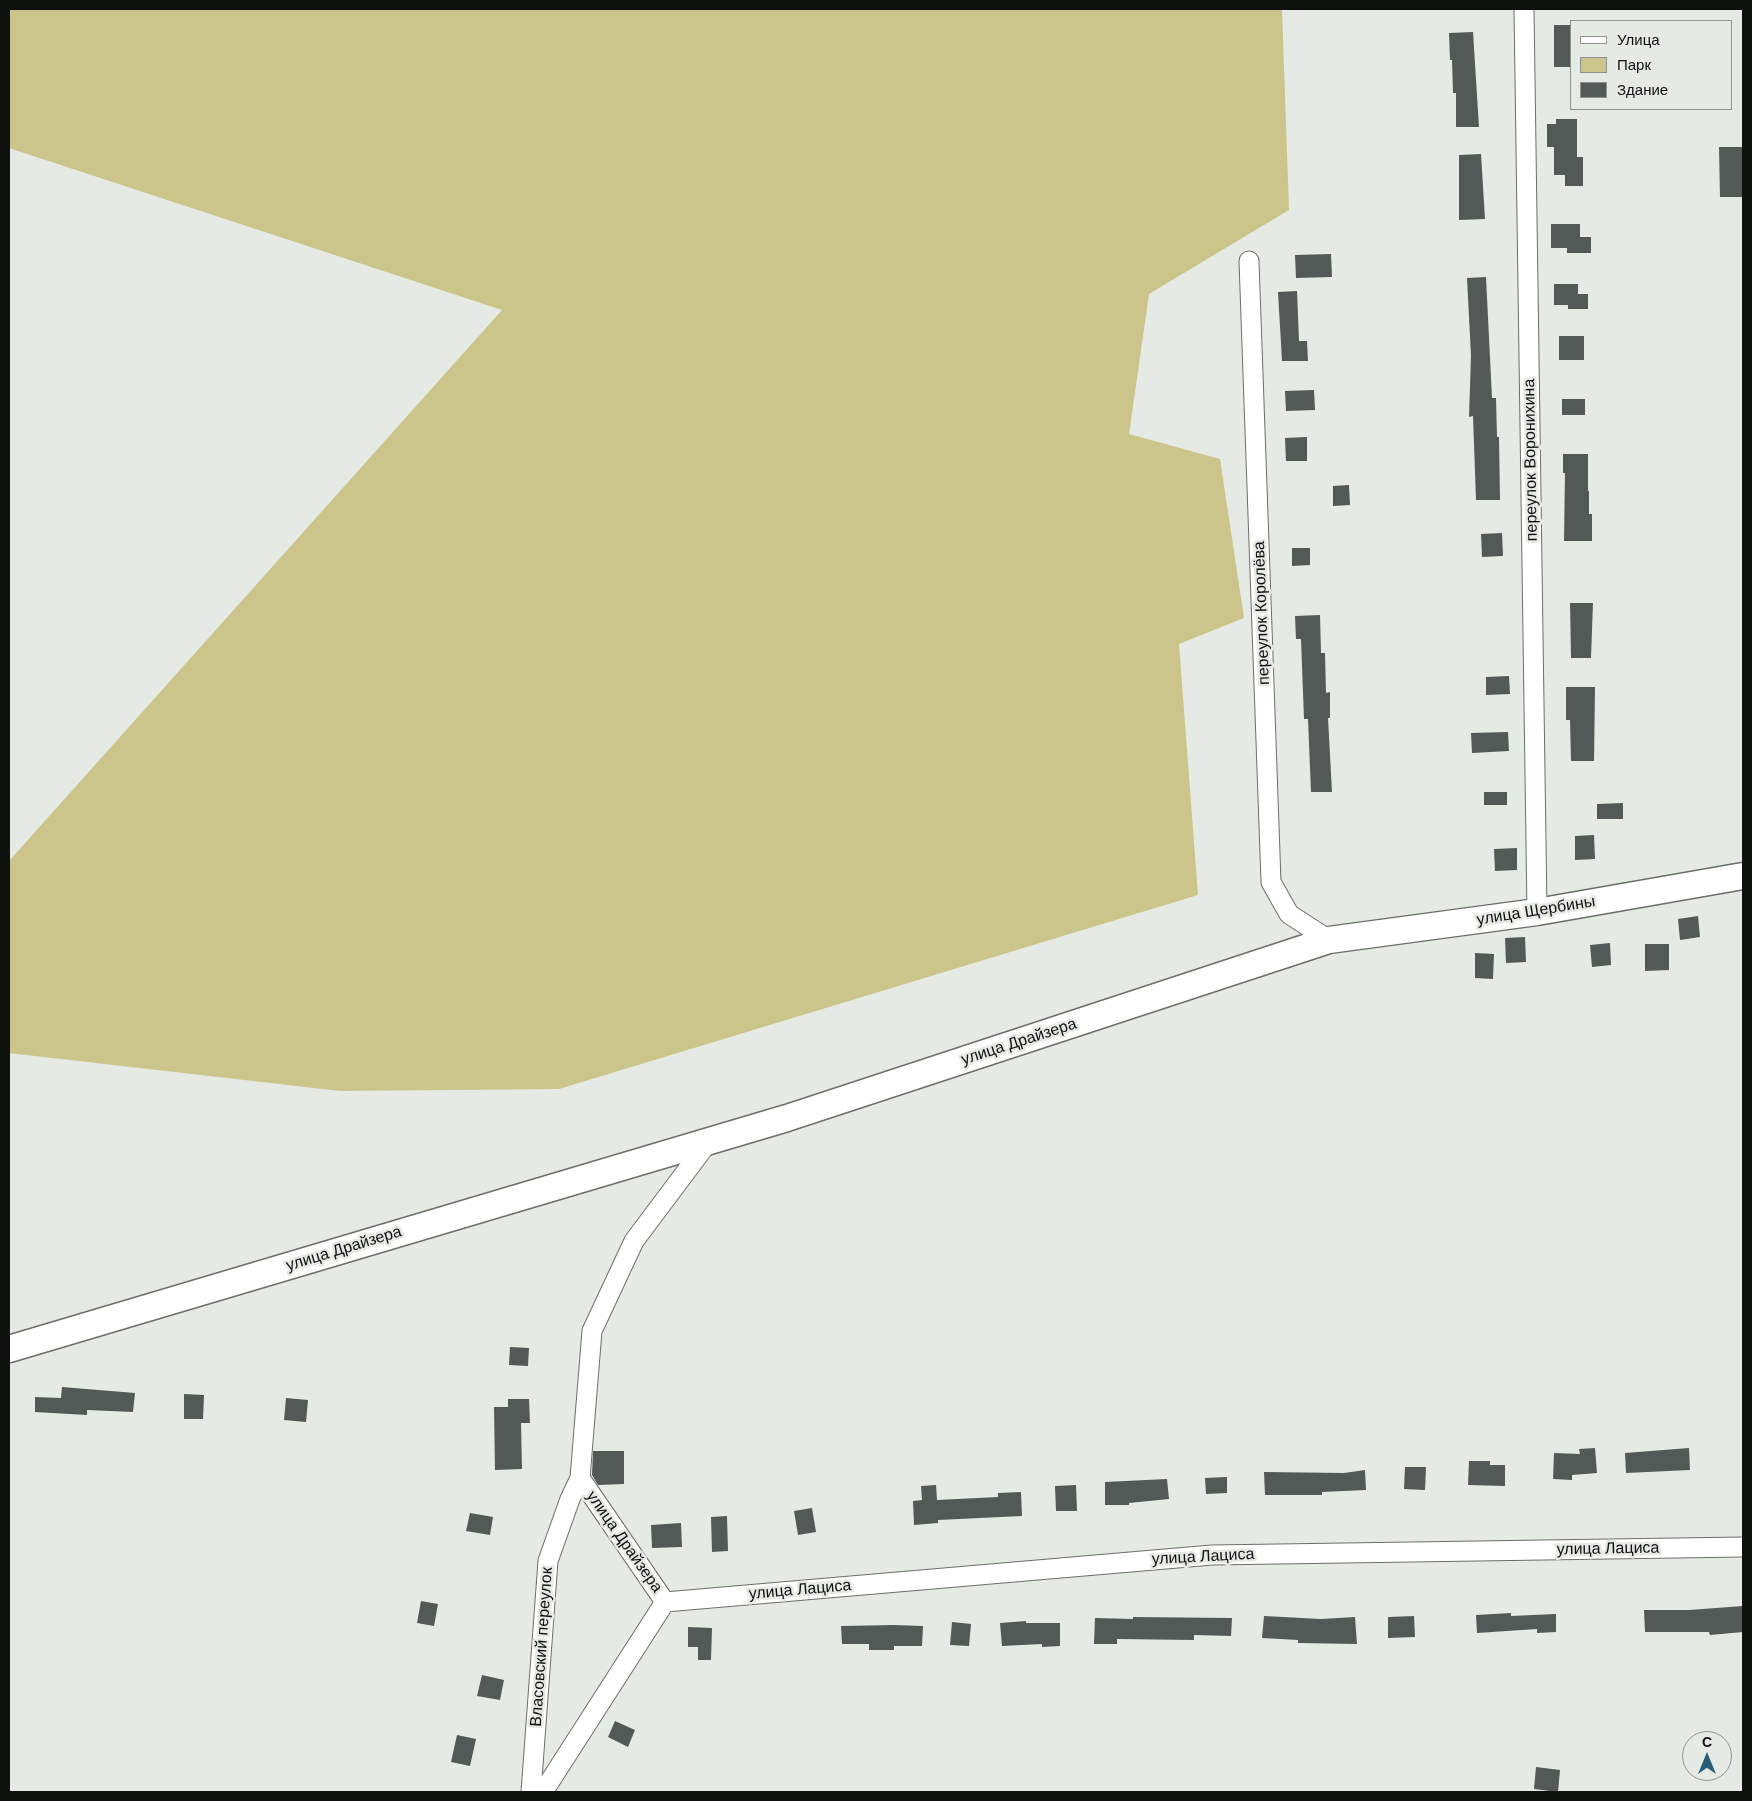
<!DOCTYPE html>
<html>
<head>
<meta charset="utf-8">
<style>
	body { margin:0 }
	#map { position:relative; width:1752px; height:1801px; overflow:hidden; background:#e5eae4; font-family:Helvetica,sans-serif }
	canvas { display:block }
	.frame { position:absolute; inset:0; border:10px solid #0f110f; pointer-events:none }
	.legend { position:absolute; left:1570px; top:20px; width:162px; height:90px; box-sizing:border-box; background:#e5eae4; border:1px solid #8f938f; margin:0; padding:6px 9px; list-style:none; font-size:15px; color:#0f110f }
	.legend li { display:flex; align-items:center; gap:10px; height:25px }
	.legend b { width:25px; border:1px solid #8f938f }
	.north { position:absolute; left:1682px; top:1731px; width:50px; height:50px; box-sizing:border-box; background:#e5eae4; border:1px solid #8f938f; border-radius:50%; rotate:0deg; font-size:14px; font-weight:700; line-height:20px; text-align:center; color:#0f110f }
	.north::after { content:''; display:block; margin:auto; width:18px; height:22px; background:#2a5c7a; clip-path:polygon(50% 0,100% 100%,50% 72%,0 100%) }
</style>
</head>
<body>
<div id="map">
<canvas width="1752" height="1801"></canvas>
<div class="frame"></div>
<ul class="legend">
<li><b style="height:6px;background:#fff"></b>Улица</li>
<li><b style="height:14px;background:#ccc58b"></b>Парк</li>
<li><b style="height:14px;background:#535956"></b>Здание</li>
</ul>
<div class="north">С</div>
</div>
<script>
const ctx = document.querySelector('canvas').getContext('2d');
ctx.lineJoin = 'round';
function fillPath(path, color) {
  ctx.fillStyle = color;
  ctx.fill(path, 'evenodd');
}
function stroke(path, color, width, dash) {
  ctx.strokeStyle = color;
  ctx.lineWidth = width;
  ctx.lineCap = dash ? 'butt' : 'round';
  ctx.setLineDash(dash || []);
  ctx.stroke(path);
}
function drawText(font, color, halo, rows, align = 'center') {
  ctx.font = font + ' Helvetica,sans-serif';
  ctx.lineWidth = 5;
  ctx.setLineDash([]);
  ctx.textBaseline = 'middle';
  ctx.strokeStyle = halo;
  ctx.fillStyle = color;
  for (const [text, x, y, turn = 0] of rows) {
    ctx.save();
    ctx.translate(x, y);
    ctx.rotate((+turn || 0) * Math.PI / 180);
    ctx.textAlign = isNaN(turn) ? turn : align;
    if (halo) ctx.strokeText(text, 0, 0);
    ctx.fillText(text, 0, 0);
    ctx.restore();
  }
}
fillPath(new Path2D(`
	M9,9H1282L1289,210L1149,294L1129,434L1220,459L1244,618L1179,644L1198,895L559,1089L340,1091L9,1053V861L502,310L9,148Z`), '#ccc58b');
fillPath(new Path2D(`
	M1554,25H1571V67H1554Z
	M1473,32L1479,127H1456V93H1453L1452,60H1450L1449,33Z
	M1556,119H1577V157H1583V186H1565V175H1554V147H1547V124H1556Z
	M1719,147H1743V197H1720Z
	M1481,154L1485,219L1459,220V155Z
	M1551,224H1580V237H1591V253H1567V248H1551Z
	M1331,254L1332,277L1296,278L1295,255Z
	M1486,277L1492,398H1496L1497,437H1499L1500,500H1476L1473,416L1469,417L1471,356L1467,278Z
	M1554,284H1578V294H1588V309H1568V305H1554Z
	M1297,291L1299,341H1307L1308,361H1282L1278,292Z
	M1559,336H1584V360H1559Z
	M1314,390L1315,410L1286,411L1285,391Z
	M1562,399H1585V415H1562Z
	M1307,437V461H1286L1285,438Z
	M1563,454H1588V491H1589V514H1592V541H1564L1565,473H1563Z
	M1349,485L1350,505L1333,506V486Z
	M1502,533L1503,556L1482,557L1481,534Z
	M1292,548H1310V565L1292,566Z
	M1570,603H1593L1591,658H1571Z
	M1320,615L1321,653H1325L1326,693L1330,692V718H1328L1332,792H1311L1308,719H1304L1301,639H1296L1295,616Z
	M1509,676L1510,694L1486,695V677Z
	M1566,687H1595L1594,761H1571L1570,720H1566Z
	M1508,732L1509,751L1472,753L1471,733Z
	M1484,792H1507V805H1484Z
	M1623,803V819H1597V804Z
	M1594,835L1595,859L1575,860V836Z
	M1517,848V870L1495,871L1494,849Z
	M1698,916L1700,937L1680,940L1678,919Z
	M1525,937L1526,962L1506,963L1505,938Z
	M1610,943L1611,965L1592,967L1590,945Z
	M1645,944H1669V970L1645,971Z
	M1475,953L1494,954L1493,979L1475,978Z
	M510,1347L529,1348L528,1366L509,1365Z
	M62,1387L135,1393L133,1412L87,1410V1415L35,1412V1397L61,1398Z
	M184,1394L204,1395L203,1419H184Z
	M286,1398L308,1400L306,1422L284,1420Z
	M508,1399H529L530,1423H521L522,1469L495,1470L494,1407H508Z
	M1595,1448L1597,1473L1572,1475V1480L1553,1479L1554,1453L1580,1454L1579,1449Z
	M1689,1448L1690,1470L1626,1473L1625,1453Z
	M593,1451H624V1484L598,1485L592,1475Z
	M1469,1461H1490V1465H1505V1486L1468,1485Z
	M1405,1467H1426L1425,1490L1404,1489Z
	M1365,1470L1366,1490L1322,1492V1495H1265L1264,1472L1344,1473Z
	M1227,1477V1493L1206,1494L1205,1478Z
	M1167,1479L1169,1499L1129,1503V1505H1105V1482Z
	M936,1485L937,1500L998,1497V1493L1021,1492L1022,1516L938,1520V1523L914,1525L913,1501L922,1500L921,1486Z
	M1076,1485L1077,1511H1056L1055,1486Z
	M812,1508L816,1532L798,1535L794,1511Z
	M470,1513L493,1517L490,1535L466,1531Z
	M727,1516L728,1551L712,1552L711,1517Z
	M681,1523L682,1547L652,1548L651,1525Z
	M421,1601L438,1604L434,1626L417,1623Z
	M1743,1606V1632L1710,1635L1709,1632H1645L1644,1610H1689Z
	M1511,1613V1616L1556,1614V1632L1537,1633V1629L1477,1633L1476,1615Z
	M1264,1616L1321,1619L1355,1617L1357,1644L1298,1643V1640L1262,1638Z
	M1414,1616L1415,1637L1388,1638V1617Z
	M1133,1617L1232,1618L1231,1636L1194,1635V1640L1117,1639V1644H1094L1095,1618L1133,1619Z
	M1026,1621V1623H1060V1646L1042,1647V1644L1002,1646L1000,1623Z
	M952,1622L971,1624L969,1646L950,1645Z
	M894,1625L923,1626L922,1646H894V1650H869V1644H842L841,1626Z
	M688,1627L712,1628L711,1660H698V1647H688Z
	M482,1675L504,1680L500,1700L477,1696Z
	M615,1721L635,1730L628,1747L608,1737Z
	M457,1735L476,1739L470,1766L451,1762Z
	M1536,1767L1560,1770L1558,1792L1534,1789Z`), '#535956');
const street = new Path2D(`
	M1524,9L1537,912
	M1249,261L1271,882L1289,914L1329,940
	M665,1602L1212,1555L1743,1547
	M531,1792L548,1561L570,1499L580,1478
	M543,1792L665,1602L580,1478L592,1331L634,1241L709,1141`);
const secondary = new Path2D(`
	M9,1349L787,1118L1329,940L1537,912L1743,876`);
stroke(street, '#6a6f69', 21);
stroke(secondary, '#6a6f69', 29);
stroke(street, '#fff', 19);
stroke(secondary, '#fff', 26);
drawText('16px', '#0f110f', '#e5eae4', [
	["переулок Воронихина",1531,460,-91],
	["переулок Королёва",1262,613,-92],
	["улица Щербины",1536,911,-9],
	["улица Драйзера",1019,1042,-18],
	["улица Драйзера",344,1249,-17],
	["улица Драйзера",624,1542,55],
	["улица Лациса",1608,1549,-1],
	["улица Лациса",1203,1557,-3],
	["улица Лациса",800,1590,-5],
	["Власовский переулок",542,1647,-86]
]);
</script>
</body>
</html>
